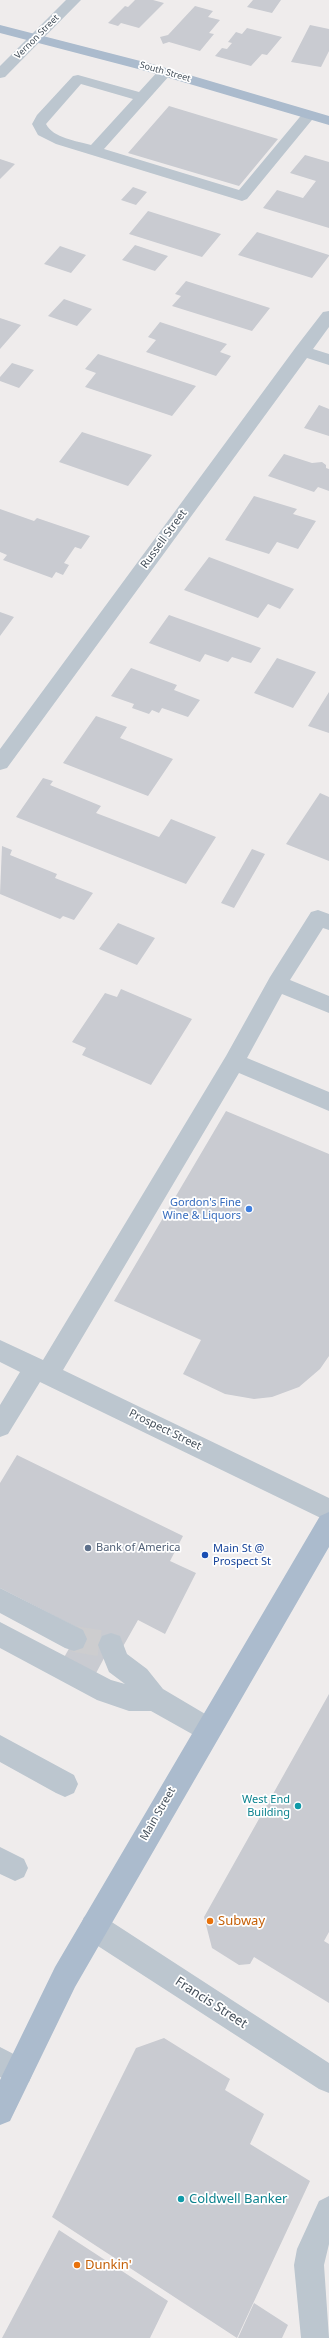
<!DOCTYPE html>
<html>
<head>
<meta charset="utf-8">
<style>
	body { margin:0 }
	canvas { display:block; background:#efecec }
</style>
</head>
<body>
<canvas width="329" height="2338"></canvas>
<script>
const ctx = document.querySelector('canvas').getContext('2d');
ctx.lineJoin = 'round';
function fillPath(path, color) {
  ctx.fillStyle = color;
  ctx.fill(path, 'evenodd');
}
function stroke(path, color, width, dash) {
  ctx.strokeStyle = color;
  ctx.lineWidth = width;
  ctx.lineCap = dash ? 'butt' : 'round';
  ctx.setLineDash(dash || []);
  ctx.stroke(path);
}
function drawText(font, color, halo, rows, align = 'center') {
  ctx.font = font + ' "Noto Sans",sans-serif';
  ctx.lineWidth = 3.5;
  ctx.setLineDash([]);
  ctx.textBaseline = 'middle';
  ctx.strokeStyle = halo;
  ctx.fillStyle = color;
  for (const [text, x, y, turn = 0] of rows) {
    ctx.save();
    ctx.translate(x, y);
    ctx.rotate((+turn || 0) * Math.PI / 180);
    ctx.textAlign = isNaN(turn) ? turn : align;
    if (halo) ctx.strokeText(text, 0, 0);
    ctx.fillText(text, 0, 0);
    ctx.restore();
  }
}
fillPath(new Path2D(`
	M135,0H153L164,3L139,28L121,23L118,26L108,23L125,6L128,7Z
	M253,0H281L272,13L247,7Z
	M195,6L213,11L208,17L220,20L209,33L214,34L200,51L169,42L163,44L160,37L168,35Z
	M310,25L329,29V51L321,67L291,62Z
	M247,28L282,37L267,55L262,54L251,66L215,56L222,48L227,49L232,43L228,42L236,32L242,34Z
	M169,106L278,139L239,186L128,153Z
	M305,155L329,162V228L263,208L277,190L303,198L316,181L290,173Z
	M0,159L15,164L0,179Z
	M133,187L147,192L136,205L121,200Z
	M148,211L221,234L202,257L129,234Z
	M257,232L329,255V256L312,278L238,255Z
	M135,245L168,256L155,271L122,260Z
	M60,246L86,255L71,273L44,264Z
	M186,281L270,308L252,331L172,306L181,296L175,294Z
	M64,299L92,309L77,326L48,316Z
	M0,318L21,325L0,349Z
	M160,322L227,344L220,352L231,356L216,376L146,352L156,340L148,337Z
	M98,354L196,386L172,416L85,387L96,373L85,369Z
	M12,363L34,370L19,388L0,381V377Z
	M319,405L329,409V436L304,428Z
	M82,432L152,455L128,486L59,462Z
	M284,454L312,463L322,462L326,465V468L329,469V491L318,487L314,492L268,476Z
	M254,496L297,509L293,514L316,521L298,549L277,542L269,554L225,540Z
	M0,509L34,521L37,518L90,536L81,549L75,547L64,563L69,565L63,575L56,572L52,578L3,560L7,555L0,552Z
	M209,557L294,589L280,609L268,604L258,618L184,590Z
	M0,612L14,617L0,636Z
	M169,615L261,648L251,663L232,657L228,662L205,654L200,662L149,643Z
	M277,658L316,672L293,708L254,693Z
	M131,668L177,685L174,690L200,700L188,717L162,708L159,713L152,710L149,714L132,708L134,704L111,696Z
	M329,692V733L308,726Z
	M96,716L127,727L120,738L173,759L148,796L63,763Z
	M43,778L53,781L50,785L101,806L96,813L159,837L171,819L216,837L186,884L16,817Z
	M320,793L329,797V861L286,844Z
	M2,846L12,850L10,855L57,874L55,878L93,893L74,920L63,916L60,919L0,894Z
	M252,849L265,854L234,908L221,903Z
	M118,923L155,938L137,965L99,949Z
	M121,989L192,1019L151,1085L82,1055L86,1048L72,1042L105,993L117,997Z
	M226,1111L329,1154V1356L320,1369L299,1387L272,1397L254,1399L225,1394L183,1374L201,1340L114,1301Z
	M17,1455L183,1536L170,1561L196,1573L165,1634L138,1620L121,1650L111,1645L94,1677L62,1661L80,1629L0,1588V1483Z
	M329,1694V1932L324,1941L329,1944V2003L254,1957L250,1964L239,1965L212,1948L204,1917Z
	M164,2038L230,2079L225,2090L264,2114L250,2144L310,2181L237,2338L52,2217L136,2048Z
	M59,2230L168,2301L150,2338H2Z
	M254,2303L288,2325L282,2338H238Z`), '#c9cbd1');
stroke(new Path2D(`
	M74,1639L111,1645`), '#cdcdcf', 26, [26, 13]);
fillPath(new Path2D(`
	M66,0H81L5,77L0,78V66Z
	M165,68L170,69L172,72L170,75L104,149L239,190L304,112L309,111L316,115L247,199L242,201L56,144L38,135L32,124L37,115L73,76L78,75L139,92L160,69ZM81,84L133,99L91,145C77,141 53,138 46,124Z
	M329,311V327L313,349L329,354V365L307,358L7,768L0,770V749L296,347L323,312Z
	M318,910L329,914V930L323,928L290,980L329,996V1013L282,994L247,1058L329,1092V1111L239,1073L63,1370L329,1498V1522L40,1382L8,1434L0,1437V1405L20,1372L0,1362V1340L43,1360L226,1056L270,977L311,912Z
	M0,1588L83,1630L87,1639L83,1648L74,1651L65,1648L0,1613Z
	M0,1622L111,1680L125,1684L109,1672L98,1645L102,1636L111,1633L120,1636L127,1654L147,1669L163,1689L217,1721L221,1730L217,1739L208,1743L151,1711H129L97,1700L0,1648Z
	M0,1735L74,1775L78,1784L74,1793L65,1797L56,1793L0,1762Z
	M0,1847L24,1859L28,1868L24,1877L15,1881L0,1874Z
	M94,1913L104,1917L329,2063V2093L319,2089L84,1937L80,1927L84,1917Z
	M0,2047L29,2062L33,2072L29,2082L19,2086L0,2077Z
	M329,2196V2244L324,2265L329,2338H301L294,2265L297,2249L319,2201Z`), '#bcc6cf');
fillPath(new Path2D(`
	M0,25L152,64L329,116V125L142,70L0,33Z
	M329,1512V1547L75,1987L10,2121L0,2125V2080L55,1967L320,1516Z`), '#abbbcd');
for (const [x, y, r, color] of [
	[249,1209,4,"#3f7fe0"],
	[88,1548,4,"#5c6f8a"],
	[205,1555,4,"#1a4fb4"],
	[298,1806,4,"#0f9aa8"],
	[210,1921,4,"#e8710a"],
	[181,2199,4,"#0f9aa8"],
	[77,2265,4,"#e8710a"]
]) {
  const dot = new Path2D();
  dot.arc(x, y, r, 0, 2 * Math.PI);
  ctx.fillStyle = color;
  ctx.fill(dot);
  stroke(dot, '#fff', 1.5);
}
drawText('9px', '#444f5a', '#fff', [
	["Vernon Street",37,37,-45],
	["South Street",165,72,16]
]);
drawText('11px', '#444f5a', '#fff', [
	["Russell Street",164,539,-54],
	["Prospect Street",165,1430,26],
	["Main Street",158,1814,-60]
]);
drawText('11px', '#366cbe', '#fff', [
	["Gordon's Fine",241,1203],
	["Wine & Liquors",241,1216]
], 'right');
drawText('11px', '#4e5e75', '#fff', [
	["Bank of America",96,1548]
], 'left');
drawText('11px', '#164399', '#fff', [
	["Main St @",213,1549],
	["Prospect St",213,1562]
], 'left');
drawText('11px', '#0d838f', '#fff', [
	["West End",290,1800],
	["Building",290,1813]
], 'right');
drawText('13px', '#c56008', '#fff', [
	["Subway",218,1921],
	["Dunkin'",85,2265]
], 'left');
drawText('13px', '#444f5a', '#fff', [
	["Francis Street",211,2003,33]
]);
drawText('13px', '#0d838f', '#fff', [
	["Coldwell Banker",189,2199]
], 'left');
</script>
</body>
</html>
